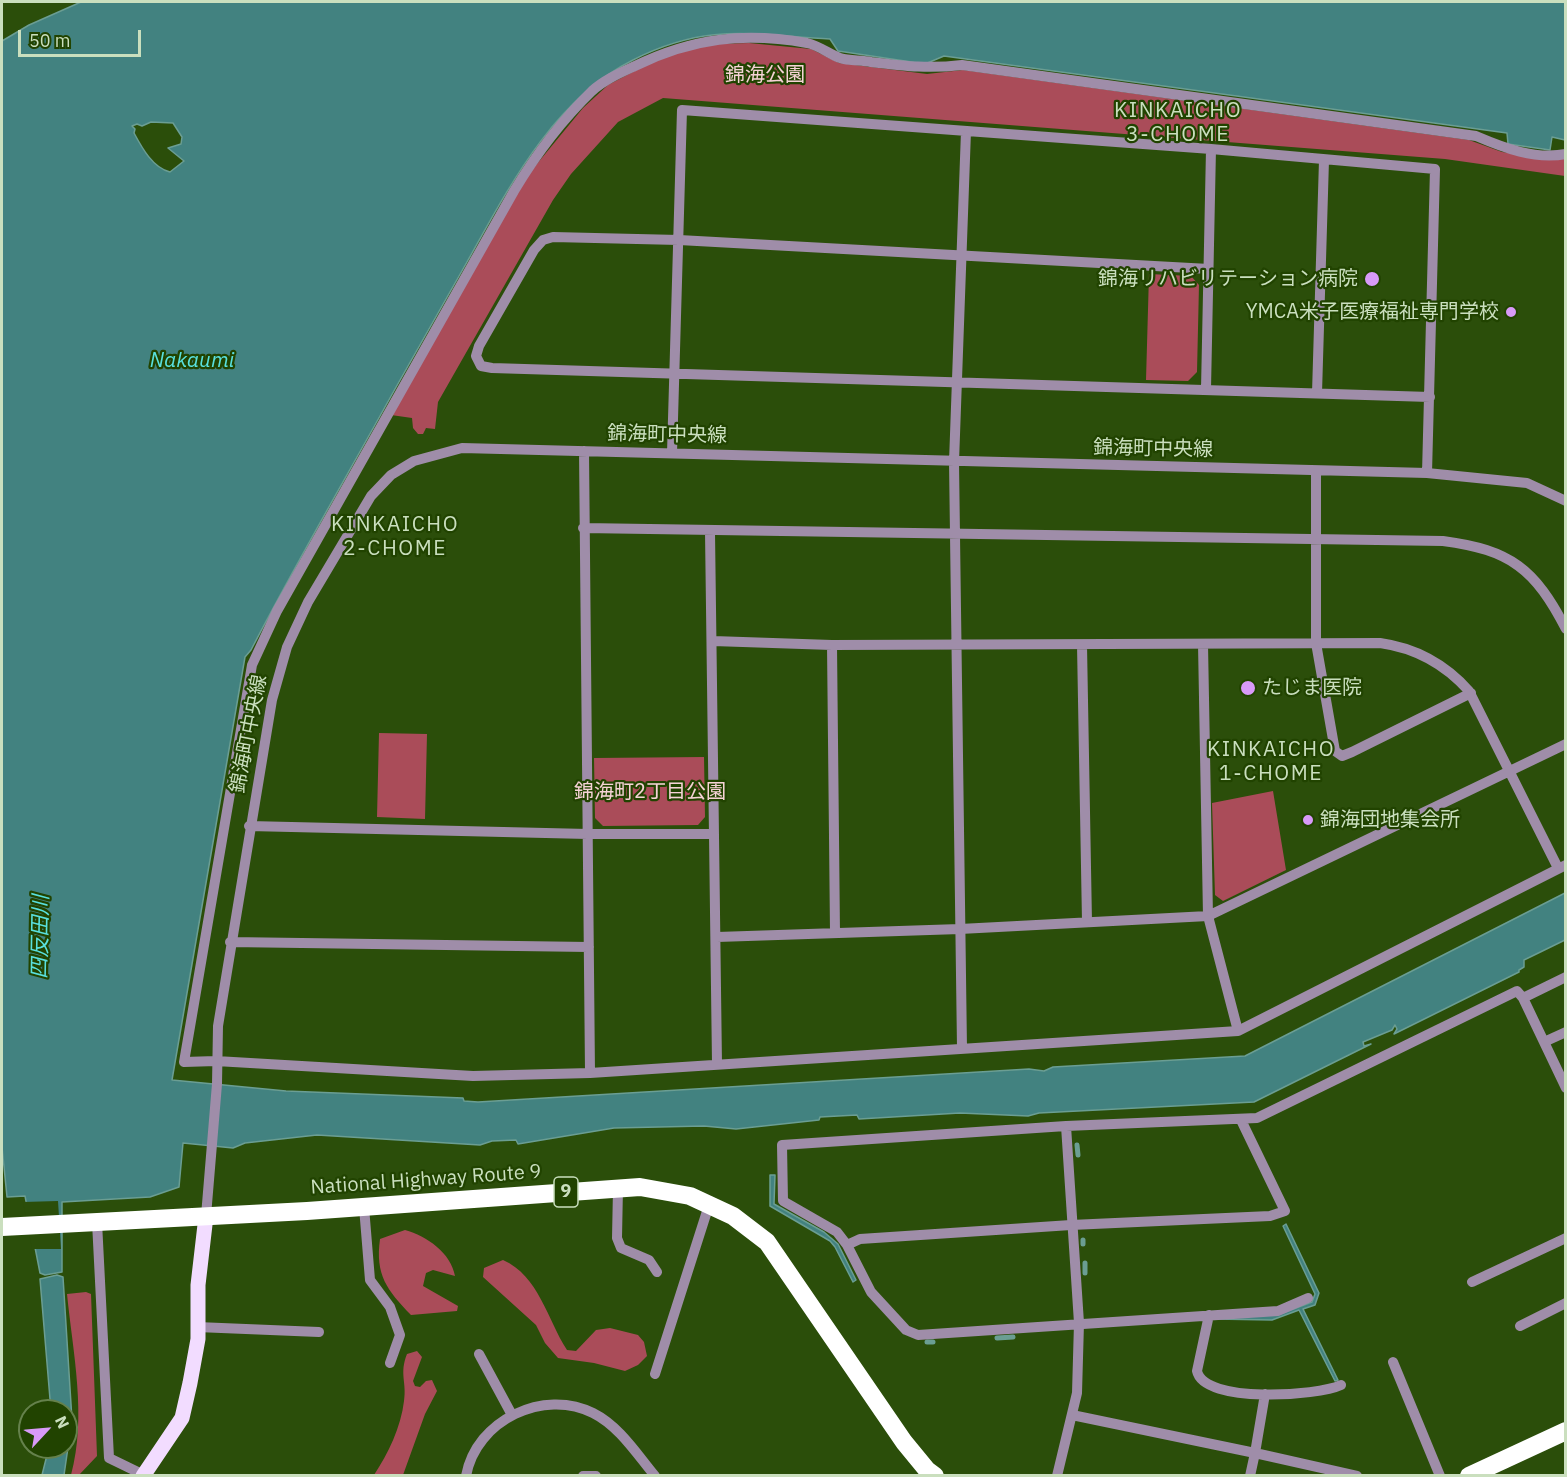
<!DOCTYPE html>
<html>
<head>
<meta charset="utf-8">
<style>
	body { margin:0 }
	#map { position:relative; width:1567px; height:1477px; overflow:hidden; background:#2b4e0a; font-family:"IBM Plex Sans",sans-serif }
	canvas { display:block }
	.frame { position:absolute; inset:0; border:3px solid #cadfbe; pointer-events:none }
	.north { position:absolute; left:18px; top:1399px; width:60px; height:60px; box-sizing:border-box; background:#214300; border:2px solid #65814c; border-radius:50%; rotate:64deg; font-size:16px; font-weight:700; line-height:24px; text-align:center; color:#cadfbe }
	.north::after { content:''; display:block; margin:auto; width:21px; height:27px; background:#d89af8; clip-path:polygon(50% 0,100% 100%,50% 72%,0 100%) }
	.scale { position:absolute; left:18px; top:30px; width:123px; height:27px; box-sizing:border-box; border:3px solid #cadfbe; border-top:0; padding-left:8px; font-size:18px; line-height:21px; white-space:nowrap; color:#cadfbe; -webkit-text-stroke:4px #214300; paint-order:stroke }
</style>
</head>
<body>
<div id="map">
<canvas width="1567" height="1477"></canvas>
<div class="frame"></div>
<div class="north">N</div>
<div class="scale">50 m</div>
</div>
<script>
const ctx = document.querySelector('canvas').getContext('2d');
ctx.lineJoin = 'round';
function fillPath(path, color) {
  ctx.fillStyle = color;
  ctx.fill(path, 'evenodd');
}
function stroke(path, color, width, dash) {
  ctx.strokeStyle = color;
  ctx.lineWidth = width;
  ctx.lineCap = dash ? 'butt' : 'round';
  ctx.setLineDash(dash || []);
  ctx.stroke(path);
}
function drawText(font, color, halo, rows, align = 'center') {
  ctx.font = font + ' "IBM Plex Sans","Noto Sans JP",sans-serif';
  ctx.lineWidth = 4.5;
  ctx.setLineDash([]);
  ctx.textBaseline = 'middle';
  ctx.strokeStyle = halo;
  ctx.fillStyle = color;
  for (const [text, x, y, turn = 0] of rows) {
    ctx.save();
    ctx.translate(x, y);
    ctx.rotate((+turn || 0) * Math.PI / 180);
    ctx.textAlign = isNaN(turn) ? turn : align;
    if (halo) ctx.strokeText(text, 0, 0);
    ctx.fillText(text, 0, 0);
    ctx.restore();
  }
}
fillPath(new Path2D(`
	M749,43L811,49L839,63L927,74L963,70L1469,140L1502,152L1556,160L1565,158V176L1445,159L663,98L618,122L571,174L553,200L438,402L435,429L426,428L423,434H418L413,428L412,418L391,415L527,176L583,108L608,85L650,63L688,49L713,44Z
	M1149,274L1191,276L1199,285L1197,372L1188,381L1146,380Z
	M379,733L427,734L425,819L377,817Z
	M704,757L705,817L698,825L603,826L595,818L594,758Z
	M1273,791L1286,870L1223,901L1215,895L1212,803Z
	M405,1230C427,1236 451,1253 455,1276L433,1270L426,1273L423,1286L458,1306L457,1311L411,1315C387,1290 375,1275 380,1239Z
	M503,1260C539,1276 547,1319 567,1350L576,1351L596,1330L610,1328L638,1335L644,1342L647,1356L638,1365L625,1371L594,1363L558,1358L545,1343L536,1325L483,1277L484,1268Z
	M86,1292L91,1294L97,1456L79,1475H71C87,1416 73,1354 67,1294Z
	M417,1351L422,1357L413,1381L415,1386L420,1387L426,1381L432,1380L437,1391L425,1414L403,1475H374C388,1454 401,1427 404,1401C407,1382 399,1374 407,1354Z`), '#aa4c59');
const water = new Path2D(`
	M81,2H1565V140L1552,137L1550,150L1508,144L1507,133L944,56L925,64L838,51L830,39C752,35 708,22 633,60C553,100 509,187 467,262C443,304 419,347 395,389C347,476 297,561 251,650L245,657L172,1080L286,1091L463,1098L464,1101L478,1102L1029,1069L1044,1071L1053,1067L1245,1056L1565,893V940L1524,960V967L1519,970V972L1394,1034L1397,1029L1395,1025L1392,1030L1363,1042L1364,1046L1371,1044L1254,1102L1039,1113L1028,1116L960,1113L859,1119L857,1115L820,1117L819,1120L736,1129L704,1126L614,1128L518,1144L516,1140L492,1141L480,1145L317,1135L245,1143L233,1148L183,1143L179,1187L150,1197L62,1202V1272L45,1275L40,1273L25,1196L7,1197L2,1147V41L29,25ZM151,122L173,123L182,137L181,144L168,148L184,161L170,172C153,168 142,148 134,133L135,129L132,126L137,124L142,126Z
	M770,1175H775L774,1204L824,1232L838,1244L856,1280L853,1282L835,1247L830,1241L770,1206Z
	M1286,1224L1319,1293L1315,1305L1303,1309L1338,1380L1335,1381L1299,1310L1272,1320L1214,1319L1280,1314L1312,1302L1315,1294L1283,1226Z
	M57,1275L63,1277L72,1420L64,1475H42L49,1447H66V1411H51L40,1279Z`);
fillPath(water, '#428280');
stroke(water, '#6b9e93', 1.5);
fillPath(new Path2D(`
	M58,1201L61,1249H32L23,1202Z`), '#2b4e0a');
stroke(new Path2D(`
	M1077,1145L1078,1155
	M1083,1240V1244
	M1085,1263V1273
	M997,1338L1013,1337
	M927,1342H933`), '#6b9e93', 5);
stroke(new Path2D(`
	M1566,154C1535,160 1504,148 1476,136L962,65C928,69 905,66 871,62C861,60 849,61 840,58C829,54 820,46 807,43C744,32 692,38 635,66C620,73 604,80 592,91C562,120 535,156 514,191L277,611L252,665L184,1062L216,1061L473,1076L590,1073L1238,1031L1566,865
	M1209,269L679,240L553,237L543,240L534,250L479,346L476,356L481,366L492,368L1430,397
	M1206,389L1211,149
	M1317,393L1324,160
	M584,451L590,1073
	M672,453L682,110L1211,149L1435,169L1427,473
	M1316,471V643L1335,751L1342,756L1352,752L1471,693
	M583,528L1443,541C1511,550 1535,569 1566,629
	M710,532L717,1064
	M713,641L832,645L1380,643C1416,648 1445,664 1469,691L1558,868
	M1203,644L1208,916L1238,1031
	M832,645L835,933
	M1082,645L1087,922
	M249,826L588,834H714
	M717,937L960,929L1208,916L1566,744
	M230,942L589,947
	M1523,998L1566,1088
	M1544,1042L1566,1032
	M962,1048L954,462L966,131
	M618,1188L617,1238L621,1248L649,1260L657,1272
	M364,1207L370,1280L390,1307L400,1335L390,1363
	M206,1216L217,1084L218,1026L272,700L287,647L308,602L371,496L391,475L414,461L462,448L1427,473L1527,483L1566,501
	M97,1222L109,1458L144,1475
	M847,1245L860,1239L1071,1225L1270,1216L1285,1211L1241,1120
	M1472,1282L1566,1238
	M1308,1298L1278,1311L918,1335L906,1330L871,1292L847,1245L837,1232L783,1201L782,1145L1066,1126L1257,1118L1517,991L1523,998L1566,977
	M1209,1315L1197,1371C1204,1404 1318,1396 1341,1385
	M1520,1326L1566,1303
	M197,1327L319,1332
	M479,1354L512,1415
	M1393,1362L1440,1476
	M655,1374L709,1205
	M1265,1394L1255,1453L1357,1476
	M1072,1415L1255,1453L1250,1476
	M466,1476C476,1420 544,1388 593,1413C619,1426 636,1453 655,1476
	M583,1476H596
	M1057,1476L1077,1393L1079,1323L1066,1126`), '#9f8da9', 10);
stroke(new Path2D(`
	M143,1476L182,1418L190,1383L198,1339V1285L206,1216`), '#f2dcff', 15);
stroke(new Path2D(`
	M2,1227L307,1211L640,1187L690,1196L733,1216L767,1242L904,1442L927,1470L935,1476
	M1469,1476L1566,1431`), '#fff', 18);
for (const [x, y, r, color] of [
	[1372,279,8,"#d89af8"],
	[1511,312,6,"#d89af8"],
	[1248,688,8,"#d89af8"],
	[1308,820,6,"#d89af8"]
]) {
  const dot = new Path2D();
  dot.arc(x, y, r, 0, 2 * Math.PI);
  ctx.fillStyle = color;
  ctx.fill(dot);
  stroke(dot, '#214300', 2);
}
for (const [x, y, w] of [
	[566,1192,24]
]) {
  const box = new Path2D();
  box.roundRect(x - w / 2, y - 15, w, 30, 4.5);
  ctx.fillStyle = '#214300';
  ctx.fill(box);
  stroke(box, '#cadfbe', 1.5);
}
drawText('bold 18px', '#cadfbe', null, [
	["9",566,1192]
]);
drawText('20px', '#f6d3d6', '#214300', [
	["錦海公園",765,75],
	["錦海町2丁目公園",650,792]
]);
drawText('20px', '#cadfbe', '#214300', [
	["錦海リハビリテーション病院",1358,279],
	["YMCA米子医療福祉専門学校",1499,312],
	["たじま医院",1262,688,"left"],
	["錦海団地集会所",1320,820,"left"]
], 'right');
drawText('20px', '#cadfbe', '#214300', [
	["錦海町中央線",667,435,1],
	["錦海町中央線",1153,449,1],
	["錦海町中央線",249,734,-79],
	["National Highway Route 9",426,1180,-4]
]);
ctx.letterSpacing = '1.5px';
drawText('21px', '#cadfbe', '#214300', [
	["KINKAICHO",1178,111],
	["3-CHOME",1178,135],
	["KINKAICHO",395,525],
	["2-CHOME",395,549],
	["KINKAICHO",1271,750],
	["1-CHOME",1271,774]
]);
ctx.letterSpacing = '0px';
drawText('italic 21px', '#59e0de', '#214300', [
	["Nakaumi",192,361],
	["四反田川",41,937,-89]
]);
</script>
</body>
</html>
